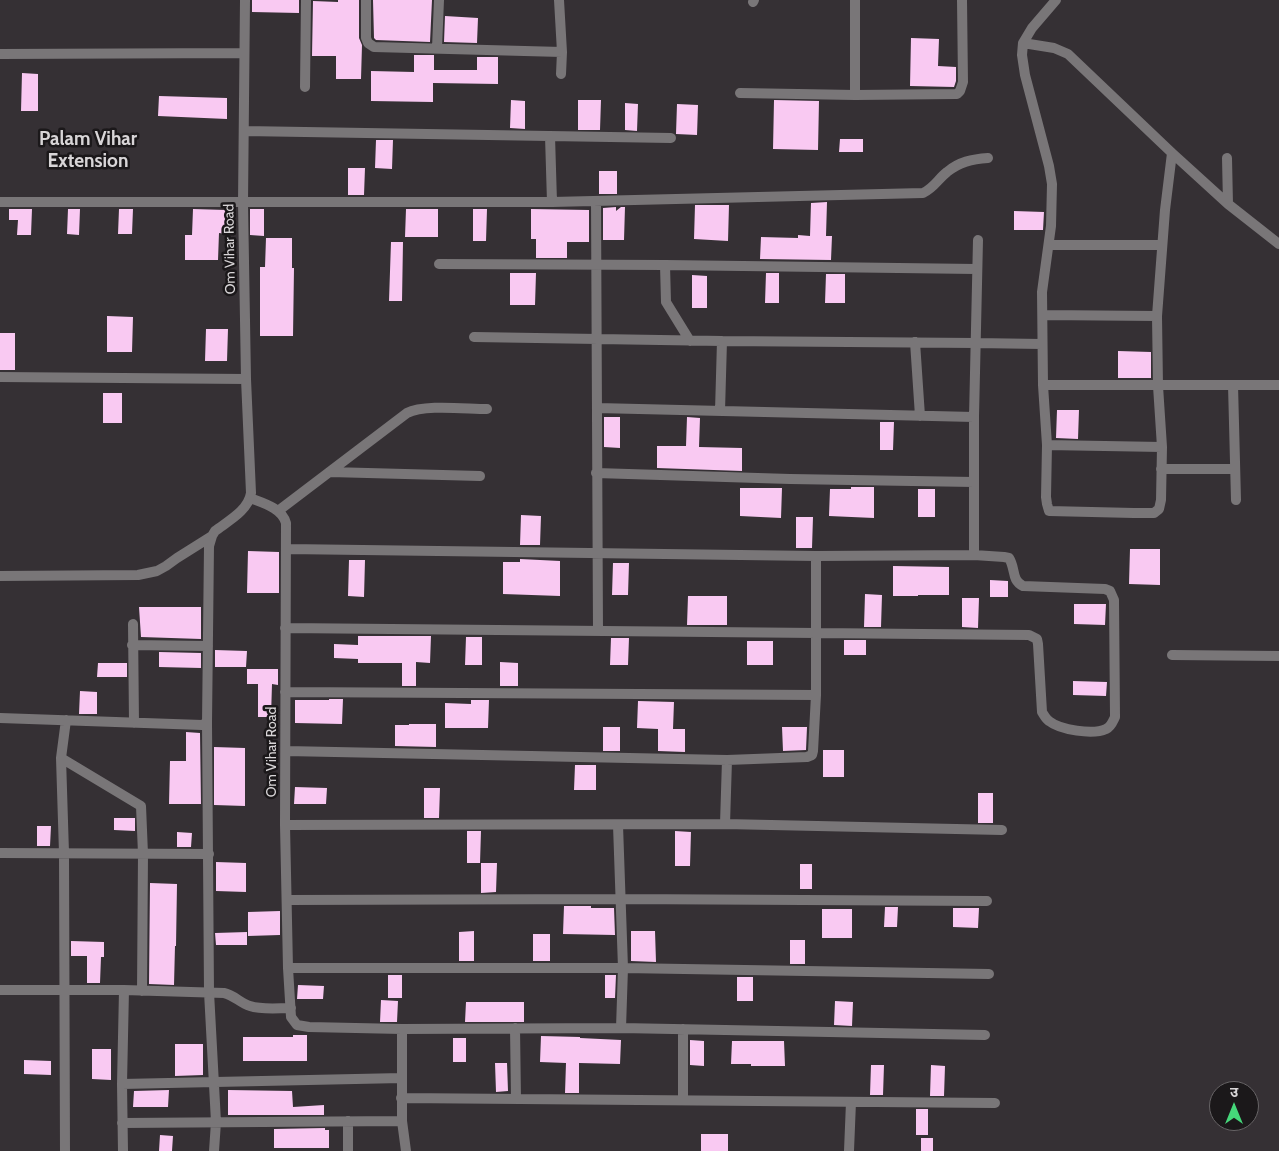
<!DOCTYPE html>
<html>
<head>
<meta charset="utf-8">
<style>
	body { margin:0 }
	#map { position:relative; width:1279px; height:1151px; overflow:hidden; background:#353034; font-family:Cabin,"Noto Sans Devanagari",sans-serif }
	canvas { display:block }
	.north { position:absolute; left:1209px; top:1081px; width:50px; height:50px; box-sizing:border-box; background:#1b181a; border:1px solid #676466; border-radius:50%; rotate:0deg; font-size:14px; font-weight:700; line-height:20px; text-align:center; color:#d8d5d7 }
	.north::after { content:''; display:block; margin:auto; width:18px; height:22px; background:#45d77a; clip-path:polygon(50% 0,100% 100%,50% 72%,0 100%) }
</style>
</head>
<body>
<div id="map">
<canvas width="1279" height="1151"></canvas>
<div class="north">उ</div>
</div>
<script>
const ctx = document.querySelector('canvas').getContext('2d');
ctx.lineJoin = 'round';
function fillPath(path, color) {
  ctx.fillStyle = color;
  ctx.fill(path, 'evenodd');
}
function stroke(path, color, width, dash) {
  ctx.strokeStyle = color;
  ctx.lineWidth = width;
  ctx.lineCap = dash ? 'butt' : 'round';
  ctx.setLineDash(dash || []);
  ctx.stroke(path);
}
function drawText(font, color, halo, rows, align = 'center') {
  ctx.font = font + ' Cabin,sans-serif';
  ctx.lineWidth = 5;
  ctx.setLineDash([]);
  ctx.textBaseline = 'middle';
  ctx.strokeStyle = halo;
  ctx.fillStyle = color;
  for (const [text, x, y, turn = 0] of rows) {
    ctx.save();
    ctx.translate(x, y);
    ctx.rotate((+turn || 0) * Math.PI / 180);
    ctx.textAlign = isNaN(turn) ? turn : align;
    if (halo) ctx.strokeText(text, 0, 0);
    ctx.fillText(text, 0, 0);
    ctx.restore();
  }
}
fillPath(new Path2D(`
	M252,0H299V13L252,12Z
	M338,0H359V38L362,45L361,79H336V56H312L313,1L338,2Z
	M373,0H432L430,42L376,40L374,38Z
	M445,16L478,18L477,43L444,42Z
	M911,38L939,39L938,66L956,67V81L954,87L910,86Z
	M414,55H434V70H477V57H498V84L433,83V102L371,101V71L414,72Z
	M22,73L38,74V111H21Z
	M159,96L227,98V119L158,116Z
	M511,100L525,101V129L510,128Z
	M578,100H601L600,130H578Z
	M774,100L819,101L818,150L773,149Z
	M625,103L638,104L637,131L625,130Z
	M677,104L698,105L697,135L676,134Z
	M840,139H863V152H839Z
	M376,140H393L392,169L375,168Z
	M348,168H365L364,195H348Z
	M599,171H617V194H599Z
	M827,202L826,236H832L831,260L760,259L761,237L798,238V235L810,236L811,203Z
	M695,205H729L728,241L694,239Z
	M616,207V211L621,207H625L624,240H603V208Z
	M9,209H32L31,235H17L18,220H9Z
	M68,209H80L79,235L67,234Z
	M119,209H133L132,234H118Z
	M193,209L226,210V234L219,233L218,260H185V235H192Z
	M250,209H264V236L250,235Z
	M406,209H438V237H405Z
	M473,209H487L486,241H473Z
	M531,209L589,210V242H567V258H536V239H531Z
	M1014,211L1044,212L1043,230H1014Z
	M266,238H292V268H294L293,336H260V267H265Z
	M391,242H403L402,301H389Z
	M510,273H536L535,305H510Z
	M766,273H779V303H765Z
	M826,274H845V303H825Z
	M692,275L707,276V308H692Z
	M107,316L133,317L132,352H107Z
	M206,329H228L227,361H205Z
	M0,333H15V370H0Z
	M1118,351L1151,352V378H1118Z
	M103,393H122V423H103Z
	M1057,410H1079L1078,439L1056,438Z
	M604,417H620V448L604,447Z
	M687,417L700,418L699,447L742,448V471L657,468V446H686Z
	M880,422H894L893,450H880Z
	M851,487H874V518L829,516L830,489H851Z
	M740,488H782L781,518L740,516Z
	M918,489H935V517H918Z
	M521,515L541,516L540,545H520Z
	M796,517H813L812,548H796Z
	M1130,549H1160V585L1129,584Z
	M248,551L279,552V593H247Z
	M520,559L560,561V596L503,594V562H520Z
	M349,560H365L364,597L348,596Z
	M613,563H629L628,595H612Z
	M893,566L949,567V595H918V596H893Z
	M990,580L1008,581V597H990Z
	M865,594L882,595L881,627H864Z
	M688,596H727V625H687Z
	M962,598H979L978,628L962,627Z
	M1074,604H1106L1105,625L1074,624Z
	M139,607H201V639L141,637Z
	M358,636H431L430,663L416,662V686H402V663H358V659L334,658V644L358,645Z
	M466,637H482V665H465Z
	M611,638H629L628,665H610Z
	M844,640H866V655H844Z
	M747,641H773V665H747Z
	M215,650L247,651L246,667H215Z
	M159,652L201,653V668L159,667Z
	M500,662L518,663V686H500Z
	M98,663H127V677H97Z
	M247,669H278V685L272,684L271,717H258V684H247Z
	M1073,681L1107,682L1106,696L1073,695Z
	M80,691L97,692V714H79Z
	M329,699H343L342,724L295,723V700H329Z
	M471,700H489L488,728H445V703L471,704Z
	M638,701L674,702L673,729H685V752L658,751V729L637,728Z
	M409,724H436V747L395,746V725H409Z
	M603,727H620V751H603Z
	M782,727H807L806,750L783,751Z
	M186,732L200,733L201,804H169L170,761H186Z
	M214,747L245,748V806L214,805Z
	M823,750H844V777H823Z
	M575,765H596V790H574Z
	M295,787L327,788L326,804H294Z
	M424,788H440L439,818H424Z
	M978,793H993V823H978Z
	M114,818H135V831L114,830Z
	M37,826H51L50,846H37Z
	M467,831H481L480,863H467Z
	M675,831L691,832L690,866H675Z
	M177,832L192,833L191,847H177Z
	M216,862L246,863V892L216,891Z
	M481,863H497L496,892L481,893Z
	M800,864H812V889H800Z
	M150,883L177,884L176,946H175L174,985L149,984Z
	M564,906H591V908H614L615,935L563,934Z
	M885,907H898L897,927H884Z
	M953,908H979L978,928L953,927Z
	M822,909H852V938H822Z
	M280,911V935L248,936V912Z
	M474,931V961H459V932Z
	M631,931H655L656,962L631,961Z
	M247,932V945H216L215,933Z
	M533,934H550V961H533Z
	M790,940H805V964H790Z
	M71,941L104,942V957H101L100,983H87V956H71Z
	M388,975H402V998H388Z
	M605,975H616L615,998H605Z
	M737,977H753V1001H737Z
	M298,985L324,986L323,999H297Z
	M381,1000L398,1001L397,1022H380Z
	M835,1001L853,1002L852,1026L834,1025Z
	M466,1002H524V1022H465Z
	M293,1035H307V1061H243V1037H293Z
	M541,1036L580,1037V1038L621,1040L620,1064L579,1063V1093H565L566,1063L540,1062Z
	M453,1038H466V1062H453Z
	M690,1040L704,1041V1066L690,1065Z
	M732,1041H784L785,1066H751V1064H731Z
	M175,1044H203V1075L175,1076Z
	M92,1049H111V1080L92,1079Z
	M24,1060L51,1061V1075L24,1074Z
	M495,1063H507L508,1091L496,1092Z
	M871,1065H884L883,1095H870Z
	M931,1065L945,1066L944,1096H930Z
	M169,1090L168,1107H133L134,1091Z
	M228,1090L292,1091L293,1107L324,1105V1115H228Z
	M916,1109H928V1135H916Z
	M325,1128V1130H329V1148H274V1129Z
	M701,1134H728V1151H701Z
	M160,1135L173,1136L172,1151H159Z
	M921,1138H933V1151H921Z`), '#f9c9f2');
stroke(new Path2D(`
	M366,0V38L368,43L374,47L562,52
	M559,0L562,52L561,74
	M855,0V95
	M1056,0L1032,28L1023,43L1022,55L1025,75L1049,166L1052,184L1051,226L1042,292L1043,385L1047,445L1046,497L1047,504L1049,511L1134,513H1154L1159,509L1161,500L1162,447L1158,386L1157,316L1165,210L1172,153
	M753,2L754,0
	M1023,43L1054,48L1068,54L1172,153L1228,204L1279,244
	M437,48L439,0
	M0,54L244,53
	M305,87L306,0
	M740,93L855,95L957,94L960,91L963,82L962,0
	M244,131L671,138
	M550,136L552,202
	M1227,158L1228,204
	M596,201L598,631
	M0,202H552L923,193C934,188 938,179 947,172C959,162 972,159 988,158
	M1049,245H1162
	M439,264L665,265L976,269
	M665,265L666,302L690,341
	M1043,315L1157,316
	M474,337L722,341L975,343L1042,344
	M915,342L920,416
	M0,377L246,379
	M1043,385H1279
	M1233,385L1236,500
	M597,408L974,417
	M720,411L722,341
	M1047,445L1162,447
	M1161,469H1235
	M330,472L480,476
	M596,473L790,479L974,482
	M250,498C263,503 282,508 286,523L285,825L288,968L291,1017L297,1025L309,1027L402,1029L621,1028L985,1035
	M278,511L407,413C424,404 466,409 487,409
	M212,536L209,546L207,723L209,992L216,1122L214,1151
	M974,555V417L978,240
	M0,576L138,575L157,571L166,566L177,558L212,536L215,531C228,521 248,511 251,493L246,379L243,203L245,0
	M133,624L134,723
	M285,628L1029,635L1037,639L1038,644L1042,712C1044,715 1046,719 1049,721C1060,730 1093,735 1106,729C1111,727 1113,721 1115,717L1114,600L1110,591L1105,589L1023,586C1011,580 1016,569 1009,558L1004,557L974,555L816,556L287,549
	M132,645L208,646
	M1172,655L1279,656
	M285,692L816,695
	M0,718L202,725L207,723
	M286,751L727,760L807,757L812,755L813,751L816,695V556
	M61,758L141,806L143,854L142,991
	M725,824L727,760
	M285,825L725,824L1002,830
	M618,825L623,968L621,1028
	M0,853L209,854
	M287,900L620,899L987,901
	M288,968H623L989,974
	M0,990H124L224,993C234,995 240,1003 250,1006C262,1010 278,1008 291,1008
	M515,1028L516,1099
	M402,1029V1121L406,1151
	M122,1084L402,1078
	M401,1098L995,1103
	M683,1100V1029
	M348,1121V1151
	M122,1123L402,1121
	M65,1151L64,853L61,758L66,720
	M123,1151L122,1084L124,990
	M849,1151L851,1102`), '#797678', 10);
drawText('14px', '#d8d5d7', '#1b181a', [
	["Om Vihar Road",230,249,-91],
	["Om Vihar Road",272,752,-90]
]);
drawText('bold 19px', '#d8d5d7', '#1b181a', [
	["Palam Vihar",88,139],
	["Extension",88,161]
]);
</script>
</body>
</html>
